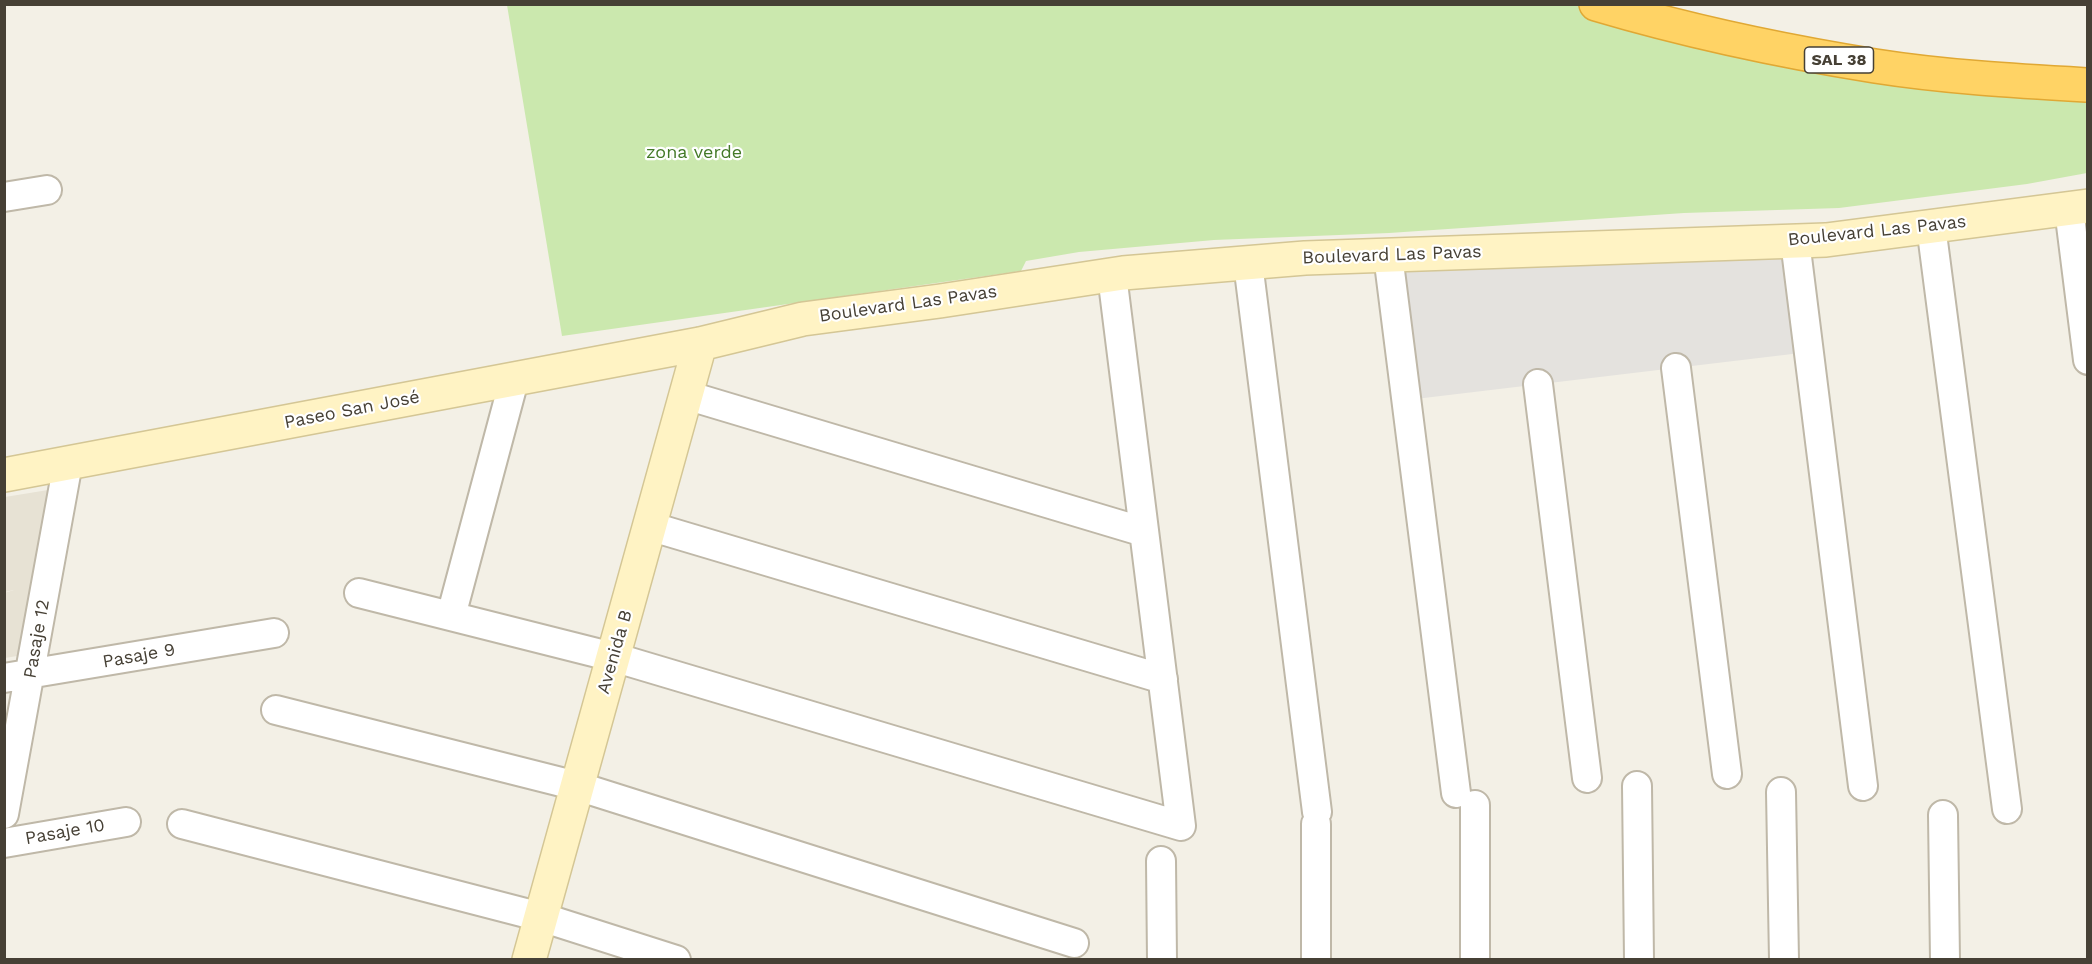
<!DOCTYPE html>
<html>
<head>
<meta charset="utf-8">
<style>
	body { margin:0 }
	#map { position:relative; width:2092px; height:964px; overflow:hidden; background:#f3f0e6; font-family:"Work Sans",sans-serif }
	canvas { display:block }
	.frame { position:absolute; inset:0; border:6px solid #464035; pointer-events:none }
</style>
</head>
<body>
<div id="map">
<canvas width="2092" height="964"></canvas>
<div class="frame"></div>
</div>
<script>
const ctx = document.querySelector('canvas').getContext('2d');
ctx.lineJoin = 'round';
function fillPath(path, color) {
  ctx.fillStyle = color;
  ctx.fill(path, 'evenodd');
}
function stroke(path, color, width, dash) {
  ctx.strokeStyle = color;
  ctx.lineWidth = width;
  ctx.lineCap = dash ? 'butt' : 'round';
  ctx.setLineDash(dash || []);
  ctx.stroke(path);
}
function drawText(font, color, halo, rows, align = 'center') {
  ctx.font = font + ' "Work Sans",sans-serif';
  ctx.lineWidth = 4.5;
  ctx.setLineDash([]);
  ctx.textBaseline = 'middle';
  ctx.strokeStyle = halo;
  ctx.fillStyle = color;
  for (const [text, x, y, turn = 0] of rows) {
    ctx.save();
    ctx.translate(x, y);
    ctx.rotate((+turn || 0) * Math.PI / 180);
    ctx.textAlign = isNaN(turn) ? turn : align;
    if (halo) ctx.strokeText(text, 0, 0);
    ctx.fillText(text, 0, 0);
    ctx.restore();
  }
}
fillPath(new Path2D(`
	M48,490L33,586L17,656L5,658L4,593L14,590L5,592V497Z`), '#e7e2d4');
fillPath(new Path2D(`
	M507,5H1596L2087,85V173L2027,184L1839,208L1684,213L1389,233L1214,240L1079,252L1026,261L1021,271L562,336Z`), '#cbe8ae');
fillPath(new Path2D(`
	M1795,241L1809,352L1407,400L1388,255Z`), '#e4e2de');
const street = new Path2D(`
	M4,197L47,190
	M2069,209L2088,360
	M1931,226L2007,809
	M1795,241L1863,786
	M1388,255L1456,793
	M1248,263L1317,812
	M1676,368L1727,774
	M1538,384L1587,778
	M686,395L1144,532
	M649,526L1163,679
	M359,593L613,657L1181,826L1112,275
	M451,616L514,380
	M4,678L274,633
	M276,710L577,786L1074,943
	M1637,786L1639,960
	M1781,792L1784,960
	M1475,805V960
	M4,814L68,463
	M1943,815L1945,960
	M182,824L541,917L676,960
	M1316,824V960
	M4,843L126,822
	M1161,861L1162,960`);
const secondary = new Path2D(`
	M4,475L700,344L803,319L940,301L1123,273L1305,258L1826,240L2088,206
	M529,960L700,344`);
const highway = new Path2D(`
	M1596,4C1687,31 1781,51 1875,66C1945,77 2017,81 2088,85`);
stroke(street, '#bfb8a8', 32);
stroke(secondary, '#d4c695', 36);
stroke(highway, '#e0a834', 36);
stroke(street, '#fff', 28);
stroke(secondary, '#fff3c4', 33);
stroke(highway, '#ffd365', 33);
for (const [x, y, w] of [
	[1839,60,69]
]) {
  const box = new Path2D();
  box.roundRect(x - w / 2, y - 13, w, 26, 4.5);
  ctx.fillStyle = '#fff';
  ctx.fill(box);
  stroke(box, '#464035', 1.5);
}
drawText('bold 16px', '#464035', null, [
	["SAL 38",1839,60]
]);
drawText('18px', '#437927', '#fff', [
	["zona verde",694,153]
]);
drawText('18px', '#464035', '#fff', [
	["Boulevard Las Pavas",1877,231,-6],
	["Boulevard Las Pavas",1392,255,-2],
	["Boulevard Las Pavas",908,304,-8],
	["Paseo San José",352,410,-11],
	["Pasaje 12",37,639,-80],
	["Avenida B",615,652,-74],
	["Pasaje 9",139,656,-10],
	["Pasaje 10",65,832,-10]
]);
</script>
</body>
</html>
